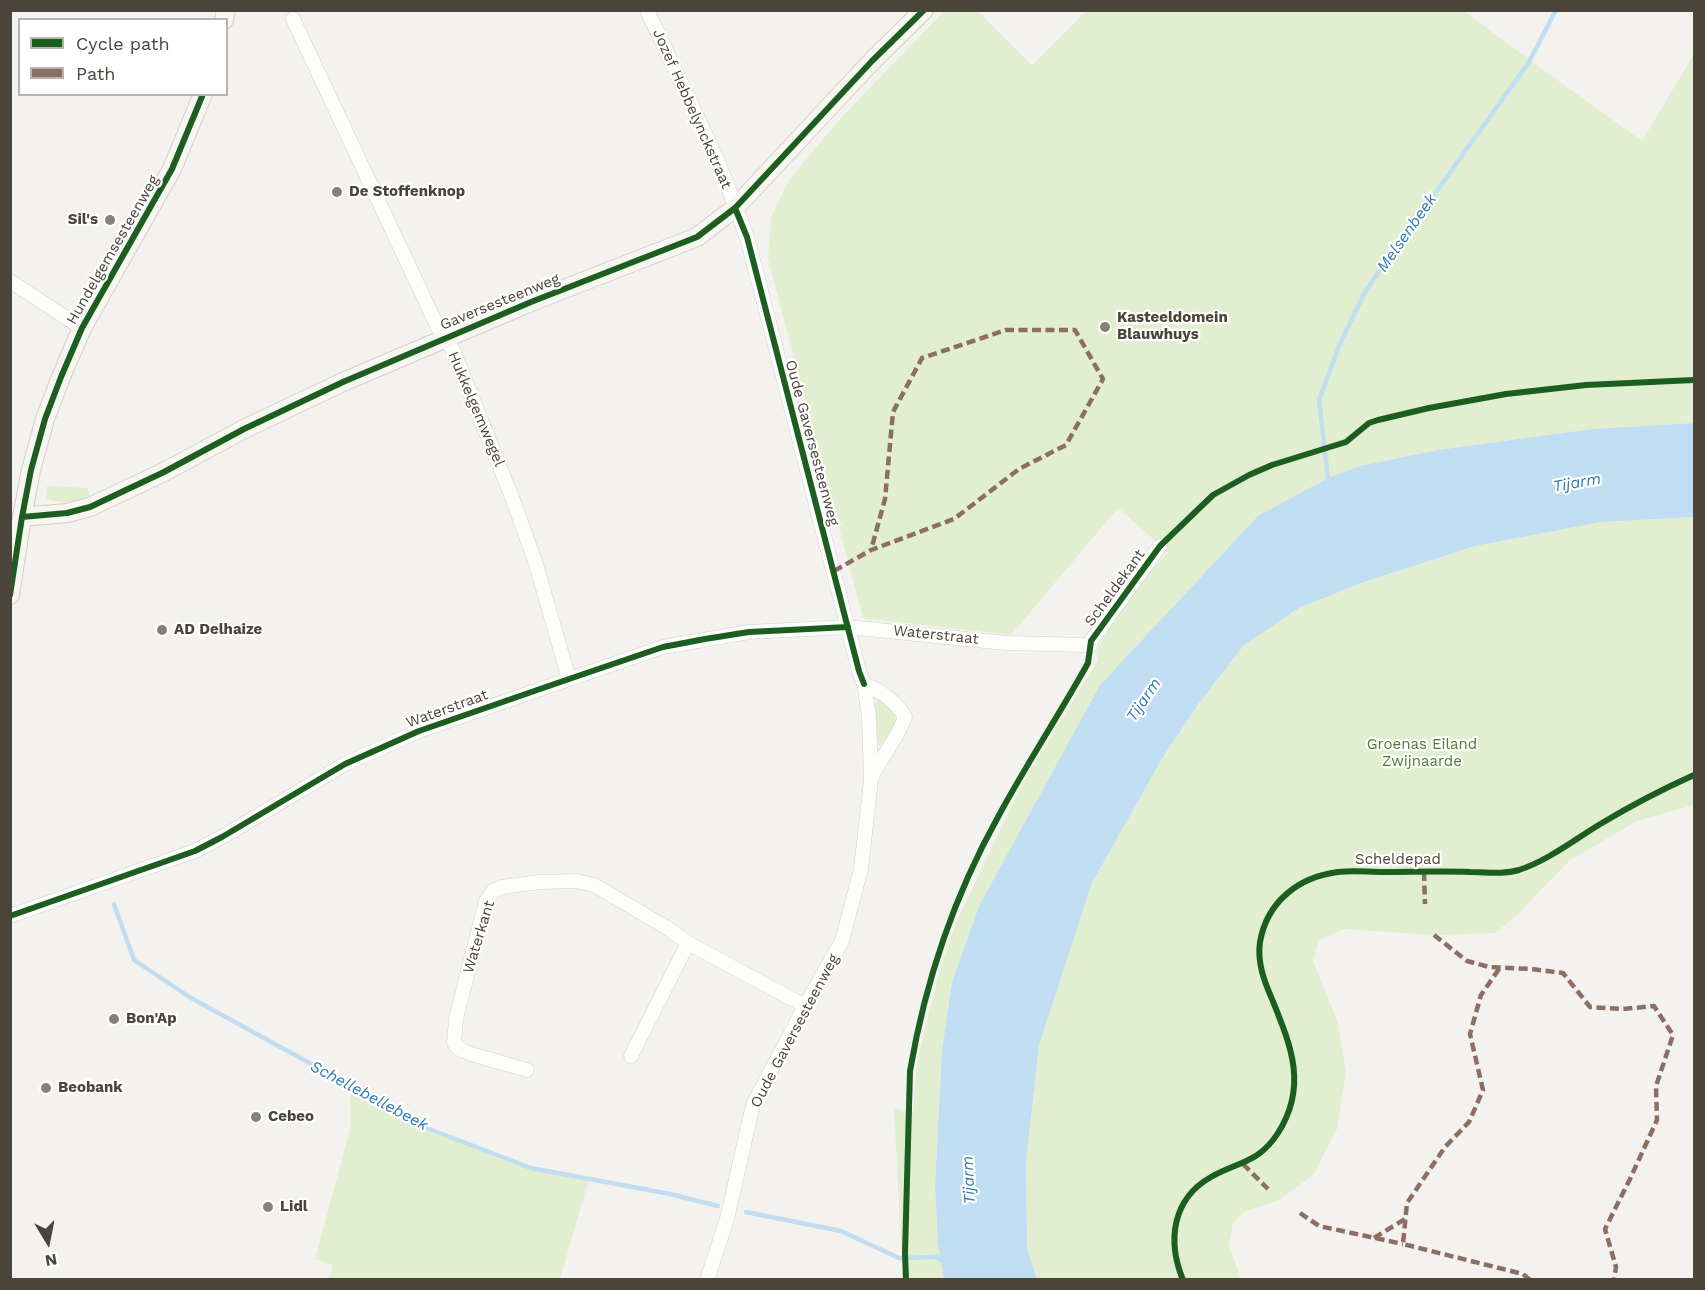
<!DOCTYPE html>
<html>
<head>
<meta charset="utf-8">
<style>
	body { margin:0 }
	#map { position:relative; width:1705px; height:1290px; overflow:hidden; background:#f4f2ee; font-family:"Work Sans",sans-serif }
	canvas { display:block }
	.frame { position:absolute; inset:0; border:12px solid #4b4439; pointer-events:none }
	.legend { position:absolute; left:18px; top:18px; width:210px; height:78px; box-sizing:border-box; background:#fff; border:2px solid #b7b4b0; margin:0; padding:8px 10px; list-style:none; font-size:18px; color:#4b4439 }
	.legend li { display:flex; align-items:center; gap:12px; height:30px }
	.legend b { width:30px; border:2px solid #b7b4b0 }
	.north { position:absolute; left:18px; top:1212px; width:60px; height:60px; -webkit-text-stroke:4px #fff; paint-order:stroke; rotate:170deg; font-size:16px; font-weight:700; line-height:24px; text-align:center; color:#4b4439 }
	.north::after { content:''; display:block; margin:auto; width:21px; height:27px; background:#4b4439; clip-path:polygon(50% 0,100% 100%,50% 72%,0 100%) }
</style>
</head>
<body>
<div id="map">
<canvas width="1705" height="1290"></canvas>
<div class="frame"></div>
<ul class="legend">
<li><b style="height:8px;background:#1b5e20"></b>Cycle path</li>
<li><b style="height:8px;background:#8d6e63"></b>Path</li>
</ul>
<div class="north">N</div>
</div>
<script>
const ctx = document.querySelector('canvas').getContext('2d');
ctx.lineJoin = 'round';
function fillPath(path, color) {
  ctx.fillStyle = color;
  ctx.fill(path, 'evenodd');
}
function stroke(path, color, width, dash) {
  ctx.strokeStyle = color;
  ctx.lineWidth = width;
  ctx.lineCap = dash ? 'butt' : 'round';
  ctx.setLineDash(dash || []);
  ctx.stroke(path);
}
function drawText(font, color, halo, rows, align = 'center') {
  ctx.font = font + ' "Work Sans",sans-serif';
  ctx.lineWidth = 4.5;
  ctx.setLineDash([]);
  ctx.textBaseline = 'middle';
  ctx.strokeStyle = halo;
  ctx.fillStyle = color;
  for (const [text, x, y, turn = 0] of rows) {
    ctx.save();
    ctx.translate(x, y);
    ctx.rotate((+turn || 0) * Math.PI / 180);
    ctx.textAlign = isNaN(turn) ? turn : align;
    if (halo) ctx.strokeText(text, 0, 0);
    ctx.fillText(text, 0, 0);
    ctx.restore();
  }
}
fillPath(new Path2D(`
	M944,11H978L1032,65L1086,11H1464L1545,71L1642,141L1694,54V423L1592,429L1438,450L1360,466L1328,478L1258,516L1100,685L979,906L952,982L942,1050L935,1186L938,1243L944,1279H903L894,1108L913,1114L916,1071L925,1029L941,966L957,921L1023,782L1098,660L1096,651L1129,596L1168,552L1118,508L1011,635L863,618L768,259L771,218L789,180L840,119Z
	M47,486L87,488L90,496C74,502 63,504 46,499Z
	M1694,517V803L1690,806L1637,821L1570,860L1517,915L1495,933L1434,935L1345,929L1319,940L1313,961L1337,1020L1346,1073L1337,1129L1314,1174L1281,1199L1244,1212L1233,1223L1229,1244L1241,1279H1037L1027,1248L1026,1161L1039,1044L1092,883L1161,760L1199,703L1244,645L1299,608L1364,582L1475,546L1601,522Z
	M881,699C901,720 899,724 880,746L877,741L875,703L877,701Z
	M354,1091L411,1122L531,1168L589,1179L560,1279H329L333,1265L315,1259L351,1126L350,1092Z`), '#e1eecf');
fillPath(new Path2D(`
	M1694,423V517L1601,522L1475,546L1364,582L1299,608L1244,645L1199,703L1161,760L1092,883L1039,1045L1026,1161L1027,1248L1037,1279H944L938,1243L935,1186L942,1050L952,982L979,906L1100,685L1258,516L1328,478L1360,466L1438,450L1592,429Z`), '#c0ddf1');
stroke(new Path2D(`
	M1328,478L1319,400L1341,341L1366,290L1529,62L1556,10
	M114,904L134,960L191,998L315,1066L354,1091L411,1122L531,1168L670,1194L718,1206
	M746,1212L841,1231L899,1258L937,1257L944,1262`), '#c0ddf1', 4.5);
const street = new Path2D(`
	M647,10L717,159L747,237L859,671L864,684L869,716L871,780L861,869L842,941L805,1006L753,1105L727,1219L707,1280
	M293,19L439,330L453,350L513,500L535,561L569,679
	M10,281L82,328
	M864,684C881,691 896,701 905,717C897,740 881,757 871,778
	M10,916L195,851L222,837L345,764L419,731L663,647L749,632L848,627L1005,643L1090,645L1091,641L1160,546
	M631,1056L688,943
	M527,1070L471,1054L459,1049L454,1043L456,1019L486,901L493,891L502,887L540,882L576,881L594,885L669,929L688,943L805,1006`);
const secondary = new Path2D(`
	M224,20L226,10
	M22,517L67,513L90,507L164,472L244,429L343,382L531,302L697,237L735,208L872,61L924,10
	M10,595L22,517L31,470L45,419L61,377L82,328L172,169L203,94`);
stroke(street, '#d2d0cb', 15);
stroke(secondary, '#d3cfc5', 20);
stroke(street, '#fdfdfc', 14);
stroke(secondary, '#f7f6f1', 18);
stroke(new Path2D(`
	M834,571L871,550L954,519L1019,469L1066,445L1103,379L1075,330H1006L922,358L893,412L885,499L871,550
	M1424,872L1425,904
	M1434,935L1467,961L1489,967L1532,969L1563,973L1590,1007L1623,1009L1654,1006L1673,1035L1656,1086L1657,1120L1630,1179L1605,1229L1616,1267L1614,1280
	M1499,969L1481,995L1470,1034L1483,1090L1469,1122L1445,1147L1407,1203L1403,1244L1523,1274L1530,1280
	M1243,1164L1268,1189
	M1300,1213L1319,1226L1403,1244
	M1374,1238L1405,1219`), '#8d6e63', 4.5, [9, 4.5]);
stroke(new Path2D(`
	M735,208L747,237L859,671L864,684
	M22,517L67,513L90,507L164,472L244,429L343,382L531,302L697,237L735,208L872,61L924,10
	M10,595L22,517L31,470L45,419L61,377L82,328L172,169L203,94
	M10,916L195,851L222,837L345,764L419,731L569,679L663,647L705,639L749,632L848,627
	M906,1280L905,1253L910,1071C925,983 954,896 998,817C1026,765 1059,715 1088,663L1091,641L1160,546L1213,495L1249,475L1272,465L1346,442L1369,423L1378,420L1429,408L1506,394L1586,385L1694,380
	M1183,1280C1167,1241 1172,1199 1211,1177C1237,1162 1259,1163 1278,1133C1308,1086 1291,1046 1272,999C1264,981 1257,962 1260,942C1267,902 1298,877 1338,872C1353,870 1368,872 1383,872C1412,872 1441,871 1470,872C1487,872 1502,875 1519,870C1549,860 1575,839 1602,823C1632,805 1663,789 1694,775`), '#1b5e20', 6);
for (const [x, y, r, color] of [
	[337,192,6,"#868178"],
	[110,220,6,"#868178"],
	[1105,327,6,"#868178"],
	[162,630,6,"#868178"],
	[114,1019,6,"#868178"],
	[46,1088,6,"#868178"],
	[256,1117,6,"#868178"],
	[268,1207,6,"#868178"]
]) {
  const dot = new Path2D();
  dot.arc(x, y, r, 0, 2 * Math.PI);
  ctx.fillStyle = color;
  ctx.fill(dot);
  stroke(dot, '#fff', 2);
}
drawText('15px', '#4b4439', '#fff', [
	["Jozef Hebbelynckstraat",692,109,66],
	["Hundelgemsesteenweg",113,250,-60],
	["Gaversesteenweg",500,302,-22],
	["Hukkelgemwegel",476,409,67],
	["Oude Gaversesteenweg",812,443,75],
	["Scheldekant",1115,588,-54],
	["Waterstraat",936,635,6],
	["Waterstraat",447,709,-20],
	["Scheldepad",1398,860],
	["Waterkant",479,937,-73],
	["Oude Gaversesteenweg",795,1031,-62]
]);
drawText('bold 15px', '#4b4439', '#fff', [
	["De Stoffenknop",349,192],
	["Sil's",98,220,"right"],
	["Kasteeldomein",1117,318],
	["Blauwhuys",1117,335],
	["AD Delhaize",174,630],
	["Bon'Ap",126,1019],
	["Beobank",58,1088],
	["Cebeo",268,1117],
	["Lidl",280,1207]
], 'left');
drawText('15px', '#4a7f2a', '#fff', [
	["Groenas Eiland",1422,745],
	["Zwijnaarde",1422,762]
]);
drawText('italic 16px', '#2e7ab2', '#fff', [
	["Melsenbeek",1407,233,-55],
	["Tijarm",1577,483,-10],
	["Tijarm",1144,700,-56],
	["Schellebellebeek",369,1096,28],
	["Tijarm",969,1180,-93]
]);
</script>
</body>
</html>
